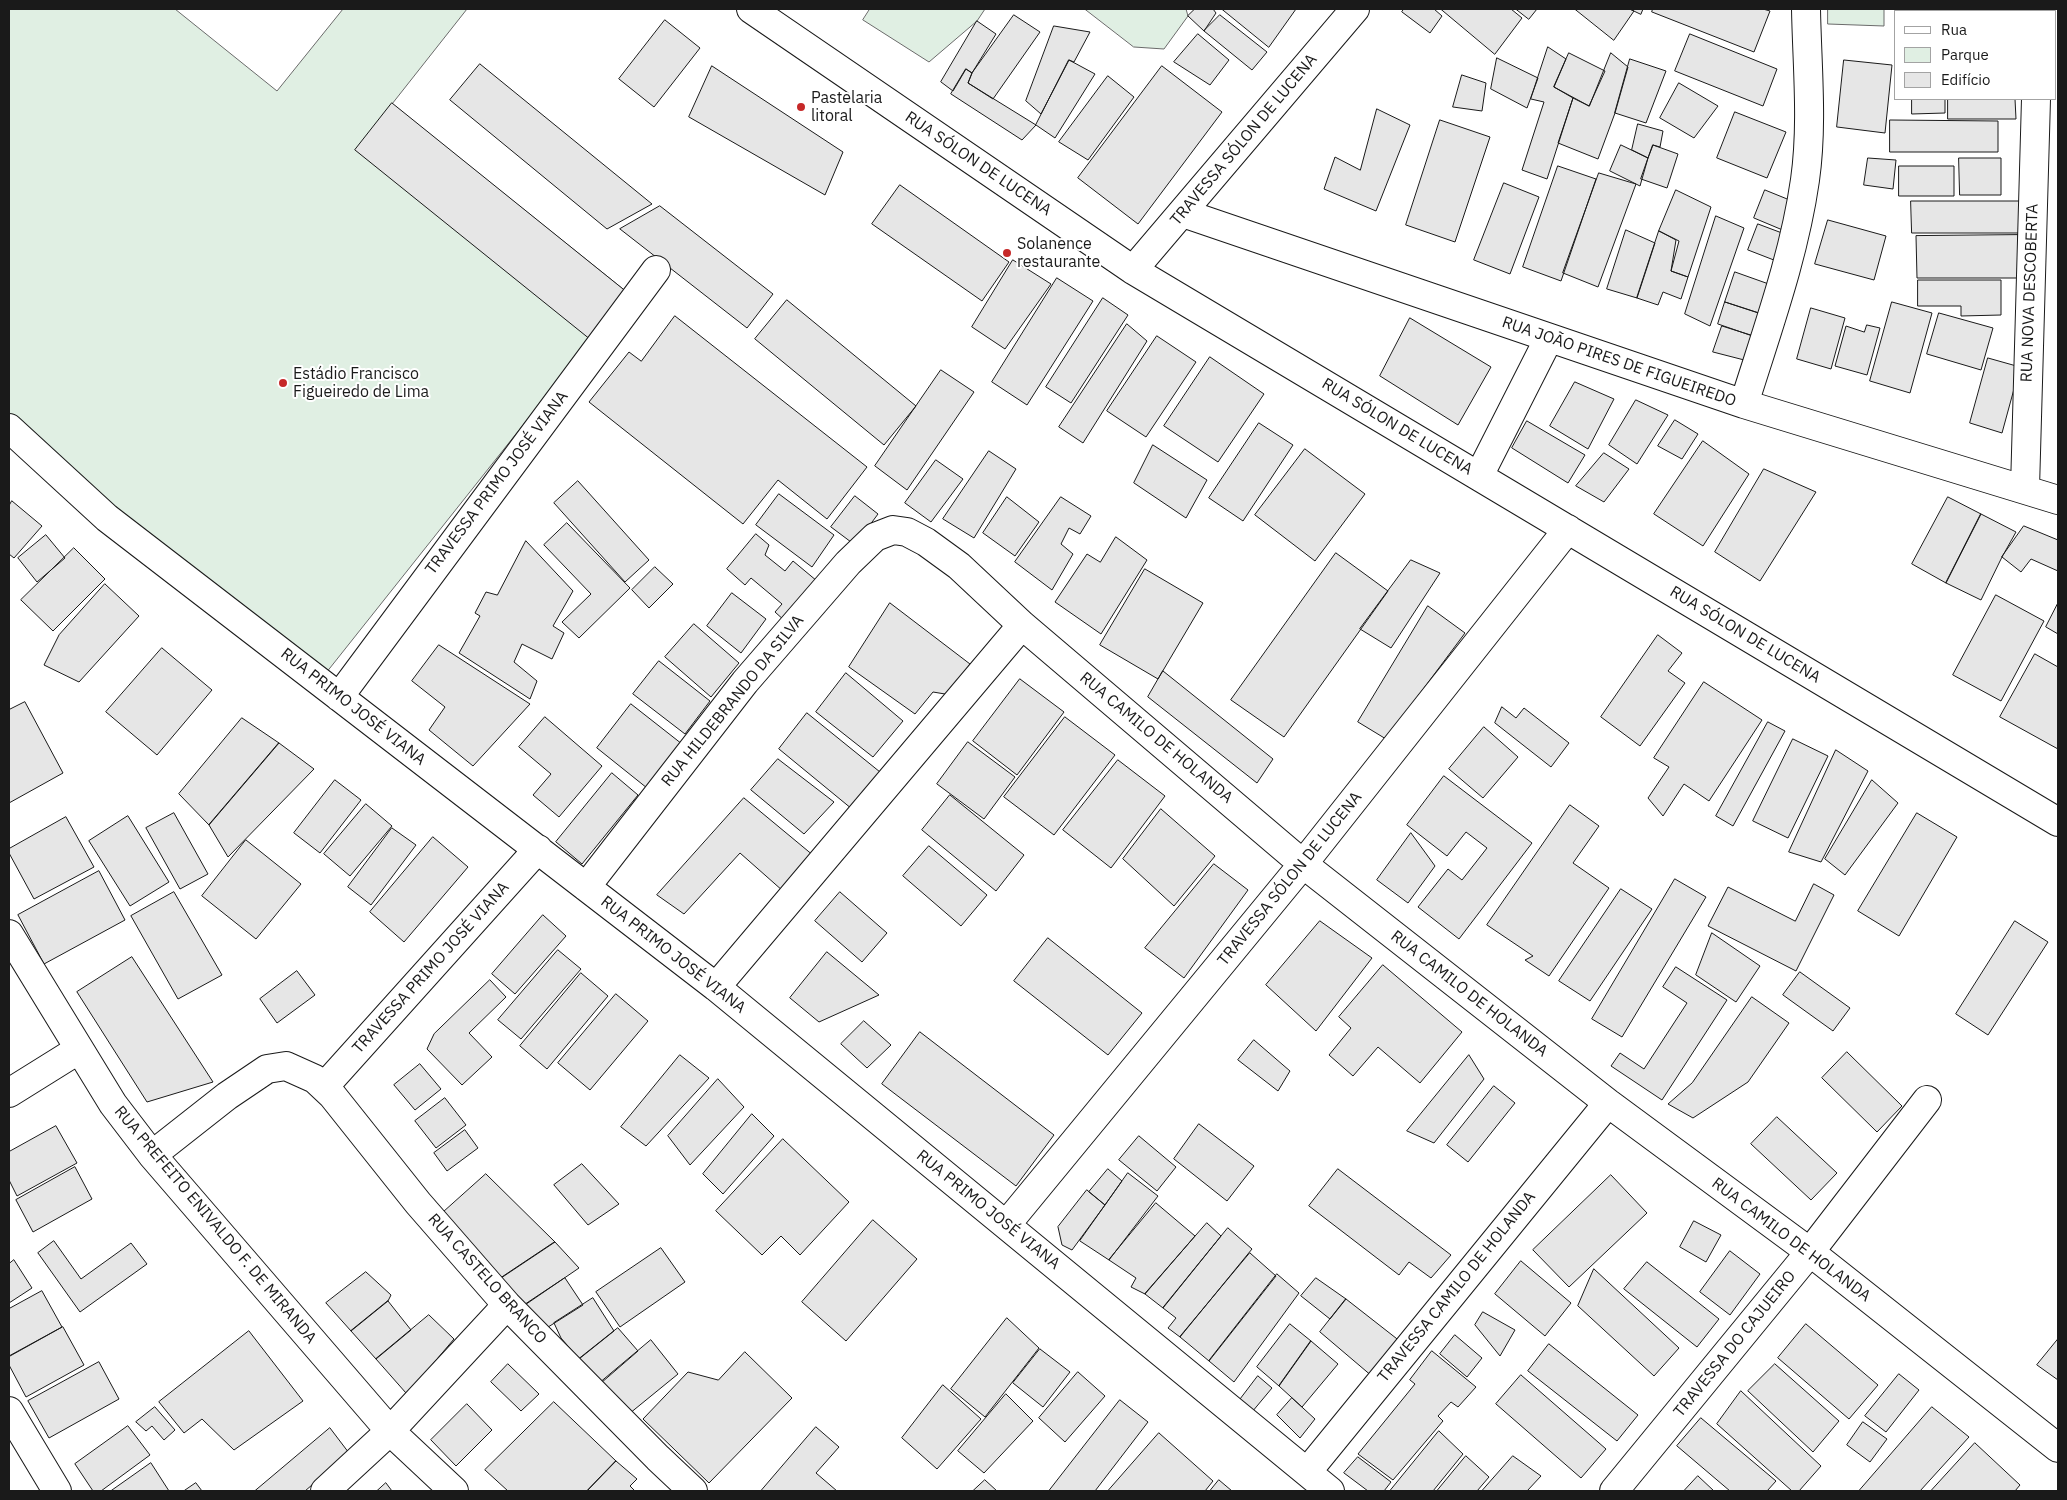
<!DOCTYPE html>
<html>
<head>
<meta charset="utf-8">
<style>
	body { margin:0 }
	#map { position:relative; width:2067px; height:1500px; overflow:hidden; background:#fff; font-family:"IBM Plex Sans",sans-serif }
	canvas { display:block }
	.frame { position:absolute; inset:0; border:10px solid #1a1a1a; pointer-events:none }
	.legend { position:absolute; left:1894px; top:10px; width:162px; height:90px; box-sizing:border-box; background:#fff; border:1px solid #a3a3a3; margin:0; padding:6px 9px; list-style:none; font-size:15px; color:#1a1a1a }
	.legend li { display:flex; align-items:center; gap:10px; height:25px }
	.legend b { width:25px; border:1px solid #a3a3a3 }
</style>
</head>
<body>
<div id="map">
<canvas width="2067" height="1500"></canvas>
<div class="frame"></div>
<ul class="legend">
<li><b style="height:6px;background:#fff"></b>Rua</li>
<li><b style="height:14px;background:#e0efe3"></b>Parque</li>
<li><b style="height:14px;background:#e6e6e6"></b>Edifício</li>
</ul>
</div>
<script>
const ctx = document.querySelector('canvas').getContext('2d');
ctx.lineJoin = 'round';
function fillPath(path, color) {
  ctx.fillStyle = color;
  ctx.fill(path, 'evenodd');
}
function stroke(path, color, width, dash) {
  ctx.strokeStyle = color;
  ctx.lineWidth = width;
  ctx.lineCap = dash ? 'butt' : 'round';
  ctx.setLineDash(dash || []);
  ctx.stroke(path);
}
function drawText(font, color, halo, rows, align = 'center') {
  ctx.font = font + ' "IBM Plex Sans",sans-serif';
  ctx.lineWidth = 4;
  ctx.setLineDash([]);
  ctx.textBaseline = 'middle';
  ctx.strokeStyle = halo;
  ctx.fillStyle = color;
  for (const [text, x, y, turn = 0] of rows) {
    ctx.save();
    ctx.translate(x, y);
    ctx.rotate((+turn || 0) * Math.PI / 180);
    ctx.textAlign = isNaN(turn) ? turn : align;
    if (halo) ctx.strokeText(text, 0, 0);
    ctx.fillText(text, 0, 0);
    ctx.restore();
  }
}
const green = new Path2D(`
	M9,9H175L277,91L343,9H467L392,104L628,293L322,678L9,427Z
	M870,9H985L977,21L929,62L863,20Z
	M1085,9H1186L1188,16L1164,49L1134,47Z
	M1828,9H1884V26L1828,24Z`);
fillPath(green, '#e0efe3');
stroke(green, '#6a6a6a', 1);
const building = new Path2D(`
	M1195,9H1213L1216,13L1204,31L1188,16Z
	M1222,9H1296L1269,47Z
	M1404,9H1434L1442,16L1430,33L1402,12Z
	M1441,9H1511L1522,18L1495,54Z
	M1516,9H1537L1529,19Z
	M1575,9H1630L1634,11L1614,40Z
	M1630,9H1643L1641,14Z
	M1653,9H1763L1770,11L1754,52L1652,12Z
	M1014,15L1040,32L993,99L968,83L972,73Z
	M1220,15L1267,52L1252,70L1204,31Z
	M665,20L700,48L654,107L619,79Z
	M977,21L996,34L972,73L966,69L953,91L941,82Z
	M1054,26L1090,32L1074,62L1069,60L1041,114L1026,101Z
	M1198,34L1229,60L1210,85L1174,62Z
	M1690,34L1777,69L1763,106L1675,71Z
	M1548,47L1566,59L1554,87L1573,98L1547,179L1522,170L1544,102L1531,99Z
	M1569,53L1605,71L1589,106L1554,87Z
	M1611,53L1628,67L1615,113L1598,159L1558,143L1573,98L1589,106Z
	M1497,58L1538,78L1527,108L1491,89Z
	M1630,59L1666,71L1646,123L1615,113Z
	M1069,60L1095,74L1055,138L1036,125Z
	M1844,60L1892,65L1885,133L1837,127Z
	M480,64L652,204L607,229L450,100Z
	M712,66L843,152L825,195L689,117Z
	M1162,66L1222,112L1138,224L1078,178Z
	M966,69L972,73L968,83L1036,125L1022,140L951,94Z
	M1462,75L1486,83L1482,111L1453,107Z
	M1108,76L1134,97L1088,160L1059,142Z
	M1679,83L1718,106L1694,138L1660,118Z
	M1912,99H1945V113L1912,114Z
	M1948,99H2015L2016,119H1948Z
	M392,103L628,293L591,340L355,150Z
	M1377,109L1410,125L1376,211L1324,189L1335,157L1360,170Z
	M1735,112L1786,132L1767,178L1717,158Z
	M1440,120L1490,137L1455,242L1406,225Z
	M1890,120L1998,121V152H1890Z
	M1638,124L1663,131L1660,147L1653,145L1648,158L1632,150Z
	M1621,145L1648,158L1640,186L1610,171Z
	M1653,145L1678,154L1667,188L1641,179Z
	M1868,158L1896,160L1893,189L1864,185Z
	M1959,158H2001V195H1960Z
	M1558,166L1596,179L1561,281L1523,267Z
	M1899,166H1954V196H1899Z
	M1599,173L1636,184L1598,287L1563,273Z
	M1504,183L1539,197L1510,274L1474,260Z
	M900,185L1009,262L982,301L872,224Z
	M1676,190L1711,207L1688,277L1671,271L1676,240L1659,231Z
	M1765,190L1797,203L1785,231L1754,218Z
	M1911,201H2022L2023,233H1912Z
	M660,206L773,294L747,328L620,229Z
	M1716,216L1744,228L1710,326L1685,314Z
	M1828,220L1886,236L1874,280L1815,264Z
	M1758,224L1790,236L1779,262L1748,250Z
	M1626,230L1655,243L1637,298L1607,289Z
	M1659,231L1679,241L1671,271L1688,277L1681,299L1663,292L1658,305L1637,298Z
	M2018,235V278H1917L1916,236Z
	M1013,260L1051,284L1005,349L972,327Z
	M1735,272L1780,288L1771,317L1725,302Z
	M1057,278L1093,301L1027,405L992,382Z
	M1918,280H2001V315L1961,316V306H1918Z
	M1103,298L1128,315L1071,403L1046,387Z
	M787,300L916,406L884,445L755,339Z
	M1725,302L1771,317L1764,340L1718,324Z
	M1892,302L1932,313L1910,393L1870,381Z
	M1811,308L1845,318L1831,369L1797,359Z
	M1939,313L1993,328L1981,370L1927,354Z
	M675,316L867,467L827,519L778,480L743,524L589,402L629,352L641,361Z
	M1410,318L1491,367L1458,425L1380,376Z
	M1127,324L1147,341L1083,443L1059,427Z
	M1867,325L1880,328L1867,375L1835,366L1846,326L1864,332Z
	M1722,326L1757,337L1752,362L1713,352Z
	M1157,336L1196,362L1146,437L1107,411Z
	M1210,357L1264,394L1218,462L1164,426Z
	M1988,358L2020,367L2002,433L1970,423Z
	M941,370L974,392L907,490L875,466Z
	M1575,382L1614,399L1588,449L1550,426Z
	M1636,400L1668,415L1637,464L1609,445Z
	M1675,420L1698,434L1682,459L1658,446Z
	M1527,421L1585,455L1568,483L1512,448Z
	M1259,423L1293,445L1243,521L1209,498Z
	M1703,441L1749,474L1703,546L1654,514Z
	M1153,445L1207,480L1186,518L1134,483Z
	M1305,449L1365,494L1315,561L1255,515Z
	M989,451L1016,469L974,538L943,519Z
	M1604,453L1629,469L1604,502L1576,486Z
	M936,460L963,479L931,522L905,503Z
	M1764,469L1816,492L1760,581L1715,552Z
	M578,481L649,560L625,582L554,503Z
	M779,494L834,535L812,567L756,525Z
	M855,496L878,514L855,545L831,527Z
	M1007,497L1039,522L1015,556L983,533Z
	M1061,497L1091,516L1080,534L1069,528L1061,544L1073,554L1052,590L1015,562Z
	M1948,497L1981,514L1946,583L1912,564Z
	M12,501L42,526L14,558L9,554V506Z
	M1981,514L2016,532L2002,557L1981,600L1946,583Z
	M567,523L630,588L579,638L562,622L591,594L544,545Z
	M2024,526L2058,540V571L2031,559L2021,572L2002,557Z
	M756,534L769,545L765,555L785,571L793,561L817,581L785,621L775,612L782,604L751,578L745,585L727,569Z
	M46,535L65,558L37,582L18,558Z
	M1116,537L1147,560L1101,634L1055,602L1087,554L1100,562Z
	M526,541L573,591L553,626L564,633L552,659L522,644L514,662L537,681L530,699L459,653L480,616L475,613L486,592L497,595Z
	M74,548L105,579L53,631L21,600Z
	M1336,553L1388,591L1284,737L1231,700Z
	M1411,560L1440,573L1391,648L1360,629Z
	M655,567L673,584L649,608L632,590Z
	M1145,569L1203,603L1158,679L1100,645Z
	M105,584L139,616L79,682L44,665L59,635Z
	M732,593L766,619L741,653L707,626Z
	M1996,595L2044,621L2001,701L1953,675Z
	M890,603L970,664L951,695L933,692L915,714L849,667Z
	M2058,603V634L2046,627Z
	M1428,606L1465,633L1386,739L1358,722Z
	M694,624L739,663L711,697L665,657Z
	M1658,635L1682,653L1668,671L1685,683L1640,746L1601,717Z
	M439,645L530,704L473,766L429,730L445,707L412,681Z
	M162,648L212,690L157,755L106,712Z
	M2035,654L2058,667V749L2000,717Z
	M659,661L710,701L685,734L633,694Z
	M1163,671L1273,759L1257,783L1148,697Z
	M846,673L903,721L873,757L816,712Z
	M1020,679L1064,712L1017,775L973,741Z
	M1704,682L1762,720L1709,801L1684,784L1663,816L1648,798L1669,767L1654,758Z
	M25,702L63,773L9,803V710Z
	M631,704L682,744L647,788L597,748Z
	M1502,707L1516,718L1524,708L1569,743L1551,767L1495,723Z
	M807,713L880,772L852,809L779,749Z
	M545,717L602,766L559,817L533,795L551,774L519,747Z
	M1065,717L1115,755L1054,835L1004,797Z
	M242,718L279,743L209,825L179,794Z
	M1768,722L1785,731L1733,826L1716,816Z
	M1484,727L1518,757L1483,798L1449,769Z
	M1793,739L1828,756L1788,838L1753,821Z
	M968,742L1015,777L984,819L937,784Z
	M279,743L314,769L228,857L209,825Z
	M1836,750L1868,771L1821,862L1789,852Z
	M778,759L834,802L804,834L751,790Z
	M1118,760L1165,796L1111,868L1063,830Z
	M612,773L638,795L582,864L556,842Z
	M1444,776L1532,843L1459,939L1418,907L1448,869L1462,880L1487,848L1466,832L1447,856L1407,825Z
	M335,780L361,800L320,853L294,833Z
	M1872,780L1898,803L1845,875L1825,859Z
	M950,795L1024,855L996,891L922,830Z
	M744,798L814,856L783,891L740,853L684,914L657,895Z
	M366,804L392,826L350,876L324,854Z
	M1570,805L1599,826L1573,863L1609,888L1549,976L1525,960L1533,956L1487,925Z
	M1161,809L1215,856L1174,906L1123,859Z
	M174,813L208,874L180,889L146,828Z
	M1917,813L1957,837L1899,936L1858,911Z
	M128,816L169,882L130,906L89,841Z
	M66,817L94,867L34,899L9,853V849Z
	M392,828L416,845L371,905L348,887Z
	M1411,833L1435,866L1408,903L1377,880Z
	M433,837L468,867L404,942L370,912Z
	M246,840L301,884L256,939L202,896Z
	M929,846L987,895L961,926L903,876Z
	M1214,864L1248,890L1184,978L1145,948Z
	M99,871L125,920L44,964L18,915Z
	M1675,879L1706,897L1622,1037L1592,1019Z
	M1814,884L1834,895L1796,971L1708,926L1728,887L1795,921Z
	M1621,889L1652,909L1590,1001L1559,981Z
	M174,892L222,975L178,999L131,916Z
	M840,892L887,933L862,962L815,921Z
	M543,915L566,936L515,994L492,974Z
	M1320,921L1372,958L1316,1031L1266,985Z
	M2015,921L2048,942L1988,1035L1956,1014Z
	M1712,933L1760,966L1736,1002L1696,975Z
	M1048,938L1142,1013L1108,1055L1014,981Z
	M558,950L581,969L521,1039L498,1020Z
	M827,952L879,995L819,1022L790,998Z
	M132,957L213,1082L147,1102L77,992Z
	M1383,965L1462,1032L1420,1083L1378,1047L1353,1076L1329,1055L1351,1028L1339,1017Z
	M1676,967L1727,1000L1662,1100L1611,1066L1620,1053L1644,1069L1687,1003L1663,987Z
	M297,971L315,995L277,1023L260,999Z
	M1800,972L1850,1008L1833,1031L1783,995Z
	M581,973L608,996L547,1069L520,1046Z
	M490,980L506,997L469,1033L492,1057L462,1085L427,1049L434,1034Z
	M616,994L648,1021L590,1090L558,1063Z
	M1752,997L1789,1023L1748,1082L1693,1118L1668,1104L1692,1083Z
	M864,1021L891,1045L867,1068L841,1044Z
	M920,1032L1054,1135L1016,1186L882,1084Z
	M1254,1040L1290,1071L1278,1091L1238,1060Z
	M1847,1052L1902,1106L1877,1132L1822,1078Z
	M680,1055L709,1078L646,1146L621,1127Z
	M1469,1055L1484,1079L1434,1143L1407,1131Z
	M420,1064L441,1089L415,1110L394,1085Z
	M718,1079L744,1107L690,1165L668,1136Z
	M1494,1086L1515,1103L1468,1162L1447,1145Z
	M445,1098L466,1125L436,1148L415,1121Z
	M752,1114L774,1136L723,1194L703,1174Z
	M1777,1117L1837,1173L1811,1200L1751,1144Z
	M1199,1124L1254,1166L1227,1201L1174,1159Z
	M56,1126L77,1163L17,1196L9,1180V1152Z
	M465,1130L478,1148L447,1171L434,1153Z
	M1139,1136L1176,1167L1157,1191L1119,1160Z
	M783,1139L849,1202L800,1255L781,1236L762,1255L716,1211Z
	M582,1164L619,1204L588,1225L554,1185Z
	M75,1167L92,1199L33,1232L16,1200Z
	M1108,1169L1122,1181L1105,1205L1089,1192Z
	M1338,1169L1451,1255L1431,1278L1409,1262L1399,1275L1309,1206Z
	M1128,1173L1158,1196L1109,1260L1080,1241Z
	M486,1174L555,1242L495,1282L438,1217Z
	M1611,1175L1647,1213L1569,1287L1533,1250Z
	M1087,1190L1105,1205L1072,1250L1062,1245L1058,1227Z
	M1156,1203L1195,1236L1145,1294L1131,1287L1136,1278L1109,1260Z
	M873,1220L917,1259L846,1341L802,1302Z
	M1694,1221L1721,1235L1706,1262L1680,1247Z
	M1207,1223L1221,1236L1163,1308L1145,1294Z
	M1228,1228L1252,1249L1180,1337L1168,1328L1176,1318L1163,1308Z
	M54,1241L81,1279L131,1243L147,1264L80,1312L38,1253Z
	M555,1242L579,1268L519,1309L495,1282Z
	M661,1248L685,1282L620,1327L596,1292Z
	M1730,1251L1760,1274L1730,1315L1700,1292Z
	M1250,1253L1276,1276L1209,1361L1180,1337Z
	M14,1260L32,1288L9,1303V1264Z
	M1521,1261L1571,1303L1545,1336L1495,1294Z
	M1647,1262L1719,1319L1697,1347L1624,1289Z
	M1594,1269L1679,1348L1654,1376L1578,1306Z
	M366,1272L391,1295L388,1301L351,1331L326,1303Z
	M1277,1274L1299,1293L1234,1382L1209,1361Z
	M565,1278L583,1305L545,1329L526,1304Z
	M1316,1278L1346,1299L1330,1319L1301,1296Z
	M42,1291L62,1327L9,1356V1309Z
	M593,1298L614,1331L579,1359L561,1338L554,1323Z
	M1346,1299L1401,1342L1373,1377L1320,1332Z
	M388,1301L411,1330L376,1359L351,1331Z
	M1483,1312L1515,1330L1500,1356L1475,1325Z
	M429,1315L454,1339L432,1365L430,1376L406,1393L376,1359Z
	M1007,1318L1039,1348L985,1417L951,1389Z
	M1290,1324L1311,1341L1279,1386L1257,1367Z
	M1806,1324L1878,1385L1849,1419L1778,1358Z
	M63,1327L84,1365L26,1397L9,1365V1357Z
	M618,1328L638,1351L601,1383L579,1359Z
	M249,1331L303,1401L234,1450L202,1419L184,1433L159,1402Z
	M1455,1335L1482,1358L1467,1377L1440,1354Z
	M2058,1339V1380L2037,1365Z
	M651,1340L678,1374L624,1418L595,1387Z
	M1311,1341L1338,1364L1302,1407L1279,1386Z
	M1549,1344L1638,1415L1617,1441L1528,1371Z
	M1040,1349L1070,1372L1043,1407L1013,1383Z
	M1432,1351L1476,1387L1458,1407L1451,1402L1438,1416L1443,1421L1393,1480L1358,1454L1415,1384L1410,1380Z
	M745,1352L792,1398L709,1483L643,1419L688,1372L718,1380Z
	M99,1362L119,1399L49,1438L28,1401Z
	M508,1364L539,1394L521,1411L491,1382Z
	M1775,1364L1839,1421L1813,1452L1748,1391Z
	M1078,1372L1105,1396L1065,1442L1039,1418Z
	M1899,1374L1919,1390L1886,1432L1865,1416Z
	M1521,1375L1606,1449L1581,1478L1496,1404Z
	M1258,1376L1272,1388L1252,1412L1239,1401Z
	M943,1385L981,1419L937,1469L902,1438Z
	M1741,1391L1821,1466L1799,1491H1792L1717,1424Z
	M1006,1394L1033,1421L984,1473L958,1451Z
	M1292,1398L1315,1419L1300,1438L1277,1415Z
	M1120,1400L1148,1422L1095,1491H1049Z
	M554,1402L616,1461L587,1491H508L485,1470Z
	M467,1404L492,1430L456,1466L431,1440Z
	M155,1407L175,1430L164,1440L152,1426L146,1431L136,1422Z
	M1932,1407L1969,1437L1920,1491H1859Z
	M1701,1418L1776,1481L1767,1491H1730L1677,1446Z
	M1863,1422L1887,1439L1870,1462L1847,1445Z
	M128,1426L150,1455L101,1491H93L75,1464Z
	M816,1427L839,1447L816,1473L837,1491H761Z
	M330,1428L349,1453L305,1491H255Z
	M1439,1431L1463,1454L1433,1491H1390Z
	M1159,1433L1213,1481L1205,1491H1108Z
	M1975,1443L2020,1485L2015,1491H1931Z
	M1466,1456L1489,1477L1477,1491H1437Z
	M1513,1456L1541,1476L1527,1491H1482Z
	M1358,1457L1391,1482L1384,1491H1368L1344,1473Z
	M616,1461L637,1479L630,1486L635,1491H587Z
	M151,1463L169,1491H111Z
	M1698,1476L1714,1491H1684Z
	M985,1480L997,1491H973Z
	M1219,1480L1232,1491H1210Z
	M196,1483L202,1491H184Z
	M386,1483L392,1491H377Z`);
fillPath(building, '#e6e6e6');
stroke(building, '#1a1a1a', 1);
const minor = new Path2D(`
	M751,9L1133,270L2058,822
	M2038,11V9
	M1183,213L1744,404L2058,500
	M1133,270L1355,9
	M1744,404C1767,330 1794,257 1805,180C1813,124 1807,65 1806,9
	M9,428L107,518L716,987L1330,1491
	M1479,476L1549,338
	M2025,488L2036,99
	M339,697L656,270
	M586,887L745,682L848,563L875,537L893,530L907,532L926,542L959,566L1022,625L1303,864L1608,1103L1810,1252L2058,1448
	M9,934L113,1104L152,1155L390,1431L454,1491
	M716,987L1022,625
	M324,1087L538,849
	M9,1093L78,1050
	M152,1155L227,1096L267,1069L286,1066L315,1079L332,1095L418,1203L507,1305L658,1458L693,1491
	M1006,1225L1303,864L1568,529
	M9,1411L57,1491
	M1307,1472L1608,1103
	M325,1491L390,1431L507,1305
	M1614,1491L1810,1252L1927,1100`);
stroke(minor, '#1a1a1a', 30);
stroke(minor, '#fff', 28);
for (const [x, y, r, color] of [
	[801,107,5,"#c62828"],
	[1007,253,5,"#c62828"],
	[283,383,5,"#c62828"]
]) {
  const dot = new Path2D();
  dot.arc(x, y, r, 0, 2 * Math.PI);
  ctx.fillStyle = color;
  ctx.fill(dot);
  stroke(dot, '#fff', 2);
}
drawText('16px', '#1a1a1a', '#fff', [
	["Pastelaria",811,98],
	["litoral",811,116],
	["Solanence",1017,244],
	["restaurante",1017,262],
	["Estádio Francisco",293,374],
	["Figueiredo de Lima",293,392]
], 'left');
drawText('16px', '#1a1a1a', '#fff', [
	["TRAVESSA SÓLON DE LUCENA",1244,140,-50],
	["RUA SÓLON DE LUCENA",978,164,34],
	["RUA NOVA DESCOBERTA",2030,293,-88],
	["RUA JOÃO PIRES DE FIGUEIREDO",1619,362,19],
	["RUA SÓLON DE LUCENA",1397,427,31],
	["TRAVESSA PRIMO JOSÉ VIANA",497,483,-53],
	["RUA SÓLON DE LUCENA",1745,635,31],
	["RUA HILDEBRANDO DA SILVA",733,701,-51],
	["RUA PRIMO JOSÉ VIANA",353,707,38],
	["RUA CAMILO DE HOLANDA",1156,738,40],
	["TRAVESSA SÓLON DE LUCENA",1290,879,-51],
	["RUA PRIMO JOSÉ VIANA",673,955,38],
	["TRAVESSA PRIMO JOSÉ VIANA",431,968,-48],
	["RUA CAMILO DE HOLANDA",1469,994,38],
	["RUA PRIMO JOSÉ VIANA",988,1210,39],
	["RUA PREFEITO ENIVALDO F. DE MIRANDA",215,1225,50],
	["RUA CAMILO DE HOLANDA",1791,1240,37],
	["RUA CASTELO BRANCO",487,1279,48],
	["TRAVESSA CAMILO DE HOLANDA",1457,1287,-51],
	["TRAVESSA DO CAJUEIRO",1735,1344,-51]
]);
</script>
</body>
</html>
